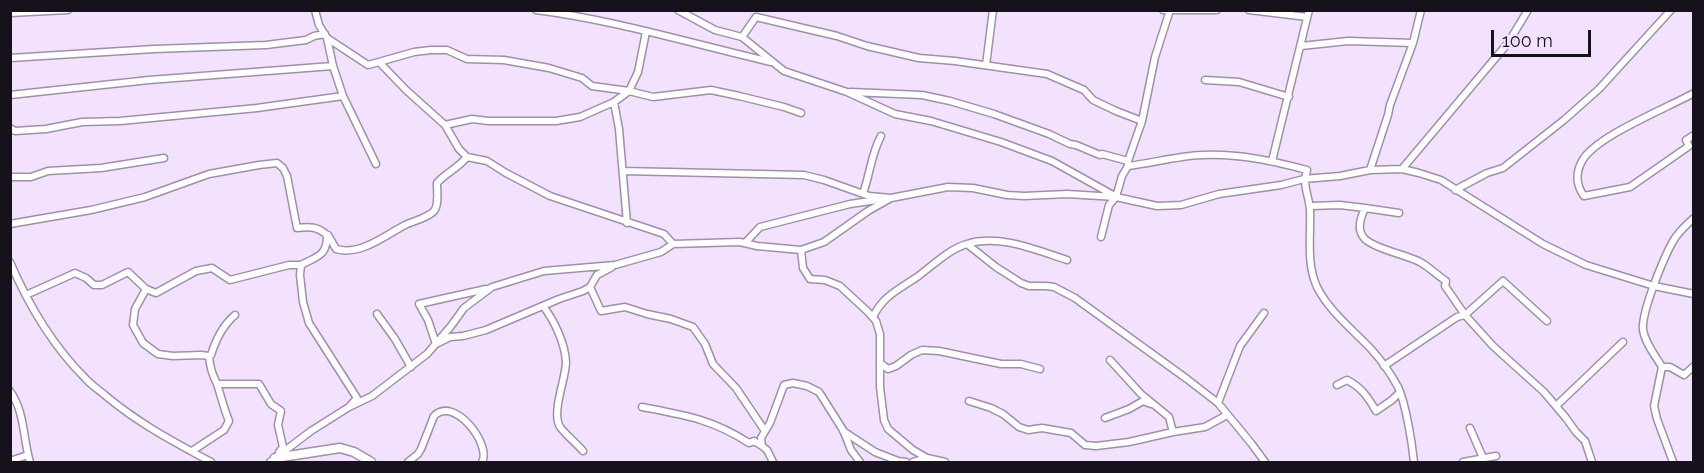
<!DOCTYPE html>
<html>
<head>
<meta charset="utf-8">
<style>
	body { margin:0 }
	#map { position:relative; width:1704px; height:473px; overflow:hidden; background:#f2e2fd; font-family:Raleway,sans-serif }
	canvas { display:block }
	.frame { position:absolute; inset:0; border:12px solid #17111b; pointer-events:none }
	.scale { position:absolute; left:1491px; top:30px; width:100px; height:27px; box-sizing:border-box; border:3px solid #17111b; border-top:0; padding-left:8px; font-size:18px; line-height:21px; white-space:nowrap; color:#17111b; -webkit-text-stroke:4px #f2e2fd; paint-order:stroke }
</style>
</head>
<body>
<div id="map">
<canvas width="1704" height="473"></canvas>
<div class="frame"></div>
<div class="scale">100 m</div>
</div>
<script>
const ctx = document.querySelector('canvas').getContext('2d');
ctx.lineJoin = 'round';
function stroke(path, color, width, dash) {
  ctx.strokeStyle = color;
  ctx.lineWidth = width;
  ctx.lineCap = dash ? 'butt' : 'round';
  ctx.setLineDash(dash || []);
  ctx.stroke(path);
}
const street = new Path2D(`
	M315,10L319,25L327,38L368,65L379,62L406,90L445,125L459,149L467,157L487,161L506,173L550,196L664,234L673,244
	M536,10C615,20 693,44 771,62
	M678,10L715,30L742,37L784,71L847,92L895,114L931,121L1001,142L1052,161L1113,195
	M1163,10H1217
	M1249,10L1307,17
	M10,13L68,10
	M742,37L756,17L837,36L867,46L919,58L955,61L1047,74L1084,90L1093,100L1116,111L1142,121
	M327,38L333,66L343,96L376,164
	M1301,46L1348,41L1413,43
	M10,58L154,49L266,45L306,40L314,36L325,34
	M379,62L414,52L431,50H447L467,59L504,60L549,68L582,78L592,86L629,91L653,97L711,90L739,96L784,107L801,113
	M986,65L993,10
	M1205,80L1239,82L1289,97
	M851,92L922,95L950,101L994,114L1049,134L1070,144L1076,145L1100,155L1102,154L1128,161
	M1694,93C1667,108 1596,136 1582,161C1575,174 1576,185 1584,196L1630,187L1689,146L1686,140L1694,135
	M10,95L149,80L333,66
	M614,102L619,129L627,223
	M445,125L472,119L488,121H556L580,117L614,102L629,91L638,72L646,32
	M10,128L15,131L46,129L82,122L120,121L257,108L343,96
	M1272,161L1309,10
	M1128,166C1153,163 1177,156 1202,155C1237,153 1273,161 1307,170C1302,186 1309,195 1310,210C1311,236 1306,263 1317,287C1329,311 1353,330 1371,349C1381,360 1391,374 1398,387C1406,404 1412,443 1414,462
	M1402,169L1508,43L1528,10
	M1370,170L1388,115L1390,105L1413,43L1421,10
	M623,171L804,175L824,180L869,196L891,198L850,204L760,227L745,243
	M10,177H31L48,171L101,168L164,158
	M1455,190L1487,173L1503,168L1564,120L1599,89L1671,10
	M863,193C870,175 871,154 881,136
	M1310,206L1340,205L1365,208C1361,217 1356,229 1364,238C1372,248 1407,255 1420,262C1429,267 1437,275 1446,281L1445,286L1465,315L1457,317L1384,366
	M1365,208L1399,213
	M10,224L91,210L145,197L209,174L259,165L277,163L283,168L287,176L297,228C310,226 318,227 327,235C327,256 318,256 301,265L300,275L303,302L309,323L357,398L349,407
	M328,235L336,249C360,256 384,236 405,225C413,221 428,218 434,211C439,205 437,191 437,183C447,172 457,169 467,157
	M1101,237L1109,205L1116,197L1122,176L1128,166V161L1142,121L1155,57L1170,10
	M967,244L996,267L1021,283L1029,286H1046L1054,287L1075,298L1187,379L1218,403L1251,443L1265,462
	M801,250L803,268L810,279L825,280L840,286L867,311L876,321L880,334V387L884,420L888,429L913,450L927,458L945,462
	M10,262C28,304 53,346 85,378C91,385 99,390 106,396C138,423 174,442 211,462
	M590,287L601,311L625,307L647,314L671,319L693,327L705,344L713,364L736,388L765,431
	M146,289L135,309L133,325L143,343L158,354L173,356L201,355L209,356C210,368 212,373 217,384C221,396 224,409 229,421L224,430L192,451
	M486,289L419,304L428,320L436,344L450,337L463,336L486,330L559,299L583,291L590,287L597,275L612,267
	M26,295L75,273L86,278L94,285H102L128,272L146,289L156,293L196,271L212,268L230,280L289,265H301
	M543,306C554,320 565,343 566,362C566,379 551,412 560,427C566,435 576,443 583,451
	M377,314L395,339L411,367
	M873,317C883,296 898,290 917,277C932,266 949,249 967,244C1000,234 1036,250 1067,260
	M1547,321L1503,281L1465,315L1493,346L1544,392L1566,418L1576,432L1585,441L1592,462
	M209,356L211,355C216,339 223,325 235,315
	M1110,360L1141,394L1169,417L1173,432
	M880,363L888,369L896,366L911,355L922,350L939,351L1001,364H1021L1040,369
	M1662,367H1670L1684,375L1694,366
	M217,384H259L271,404L281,411L278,425L283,447L279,452
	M1337,385L1347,380C1361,387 1368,397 1376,411L1392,400L1400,392
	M10,391C25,412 23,439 30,462
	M969,401L991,408L1003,414L1019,427L1028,430L1042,428L1071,433L1085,445L1096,446L1129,442L1173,432L1205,427L1227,415
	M1218,403L1240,346L1264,313
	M1556,406L1623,342
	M642,407C684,415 712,419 749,443L754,441L762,446
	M1105,418L1129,409L1143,401L1151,404
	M1470,428L1483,458
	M843,431L875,452L898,461L906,462
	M10,461L28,455
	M270,462L311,431L349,407L372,396L427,354L451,326L464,308L492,287L544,271L615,265L661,252L673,244L740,242L757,246L801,250L824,242L868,211L891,198L948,187L973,188L1007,195L1024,196L1067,194L1116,197L1157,206L1181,205L1219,194L1281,185L1304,179L1340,176L1370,170L1402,169L1419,173L1441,180L1543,244L1586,265L1654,286L1694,294
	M408,462L418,454L421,449L434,416C454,395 492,445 482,462
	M773,462L767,450L762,446L761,438L770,423L784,385L793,383L807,386L819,392L843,430L851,450L860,462
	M913,462L927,458
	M1463,462L1496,456
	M1673,462L1657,419L1654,406L1662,367C1655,355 1645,343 1643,330C1641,312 1665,254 1675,238C1680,231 1687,224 1694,218`);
const secondary = new Path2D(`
	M275,458L340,448L354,452L371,462`);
stroke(street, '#9f90a9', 9);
stroke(secondary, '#9f90a9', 11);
stroke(street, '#fff', 6);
stroke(secondary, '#fff', 8);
</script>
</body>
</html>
